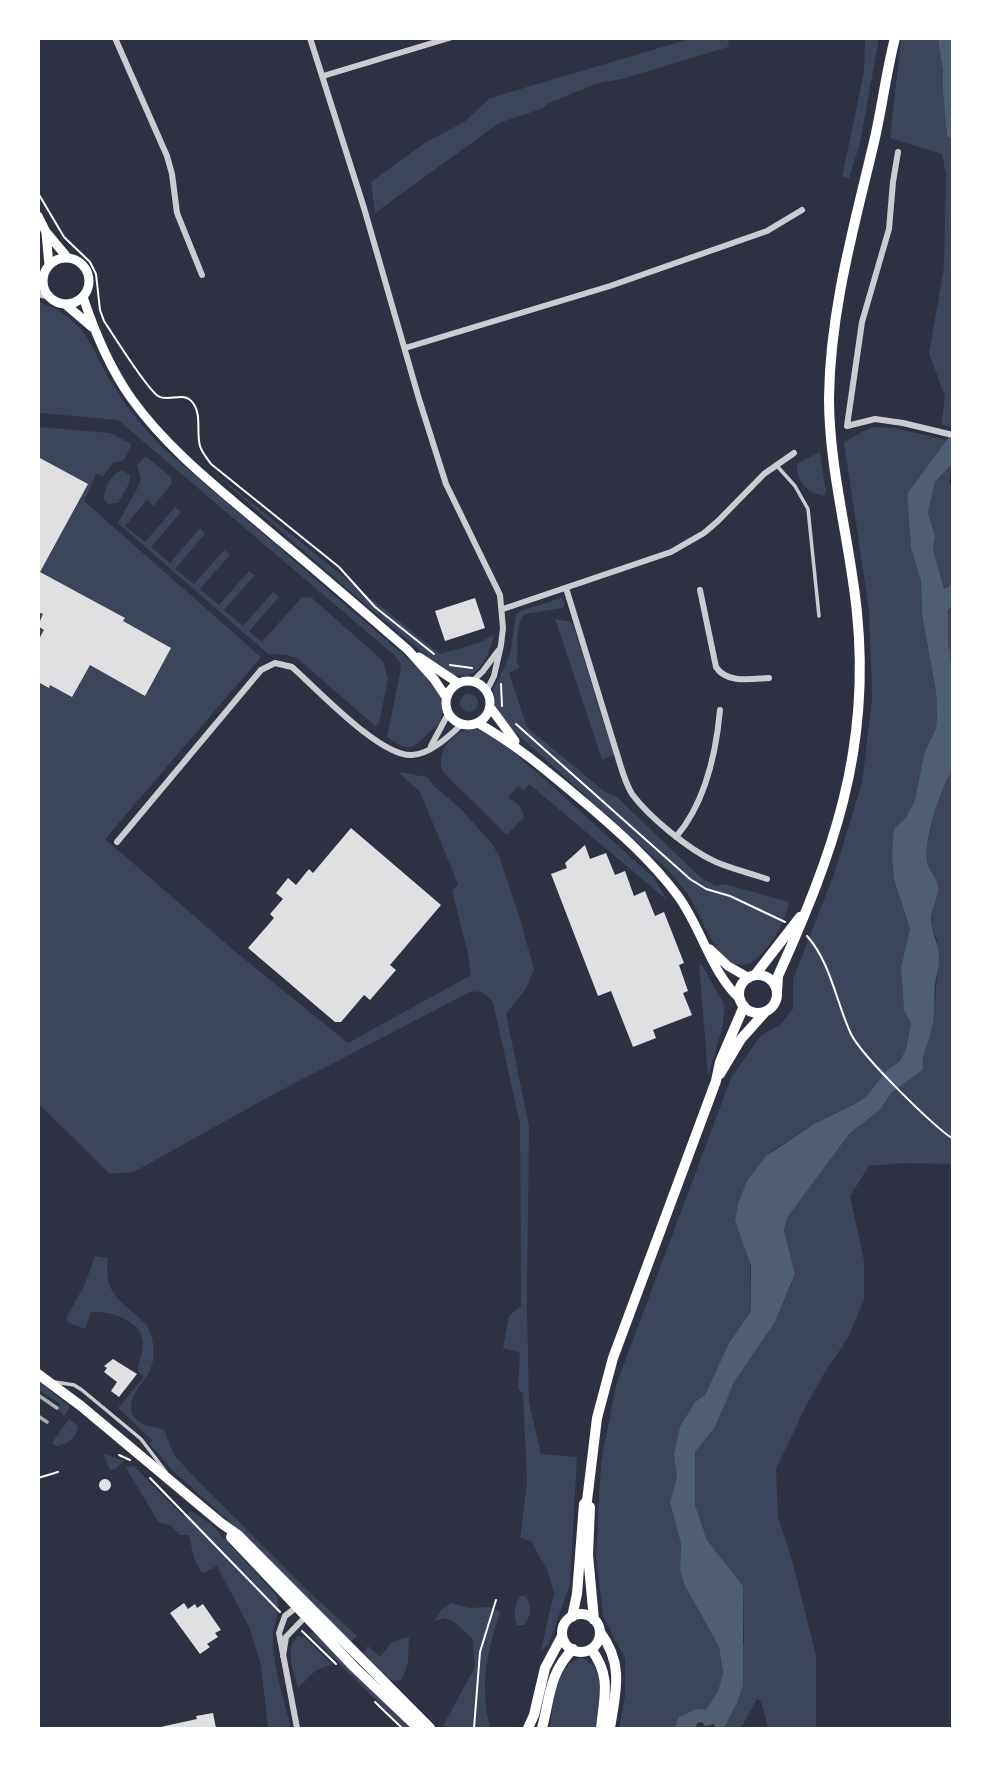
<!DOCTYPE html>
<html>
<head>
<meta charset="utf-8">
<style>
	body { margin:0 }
	#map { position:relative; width:991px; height:1767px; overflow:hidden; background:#2d3142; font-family:"Fira Sans Condensed",sans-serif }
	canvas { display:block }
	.frame { position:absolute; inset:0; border:40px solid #fff; pointer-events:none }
</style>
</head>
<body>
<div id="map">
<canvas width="991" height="1767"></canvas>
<div class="frame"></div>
</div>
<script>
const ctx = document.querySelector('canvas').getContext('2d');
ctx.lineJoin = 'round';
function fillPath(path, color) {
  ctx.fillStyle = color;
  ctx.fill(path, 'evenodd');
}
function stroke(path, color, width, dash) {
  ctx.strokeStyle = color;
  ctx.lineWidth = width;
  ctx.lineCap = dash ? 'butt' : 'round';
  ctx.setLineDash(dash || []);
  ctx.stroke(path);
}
fillPath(new Path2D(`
	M693,38L729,39L728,47L622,79L598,83L547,104L544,108L499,123L375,213L371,182L426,142L464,122L490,98Z
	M865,39H878V44L860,143L849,178L842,177L864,72Z
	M901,39H938L943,71V93L947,136L951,138L953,143L952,427L941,425L945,396L929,354L944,267L946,174L942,154L890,138Z
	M38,301C91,324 85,339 112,383C126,407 143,427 162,447L399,651C412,664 441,683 443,703C444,711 441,718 439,725C418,738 416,760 387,737L400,673L401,664L394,655L118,420L39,413Z
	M39,427L110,433L130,443L131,447L124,460L113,463L103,476L96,474L84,501L261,657L105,839L237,953L348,1043L471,975L468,954L452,891L458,884L420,792L398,772L427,777L434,786L461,809L493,845L499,856L520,919L534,969L526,989L506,1014L529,1126L527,1305L529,1403L541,1454L577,1457L570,1585L548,1646L541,1650L554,1593L548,1572L531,1541L520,1538L527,1482L523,1394L518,1388L520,1353L503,1348L509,1316L521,1306L520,1124L493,1002C486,994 482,990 470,992L272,1095L134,1172L110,1174L39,1104Z
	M872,427L895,428L947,440L907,495L911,547L921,581L922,615L936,692L937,716L936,728L924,754L915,800L906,817L894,829L901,901L910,929L901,967L904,1011L911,1023L906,1049L900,1061L886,1071L867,1096L855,1104L814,1124L773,1150L747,1181L735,1221L750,1260L751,1311L729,1343L705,1395L695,1402L677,1462V1477L670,1502L681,1544L680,1571L685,1586L719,1647L723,1673L718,1691L706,1710L675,1724L674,1728H619L625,1696V1659L603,1616L596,1556L601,1462L616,1385L731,1078L761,1035L780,1025L793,1009V979L834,874L862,783L872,699L869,611L844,442Z
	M820,452L826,491L824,496C806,491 797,484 797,464Z
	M146,456L171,477L172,483L154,506L147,500L125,526L145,542L175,507L181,512L151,547L170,563L200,528L205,534L175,569L194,584L224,550L230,555L200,589L219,605L249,571L255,575L224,610L243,626L273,592L279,597L249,631L262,642L302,597L312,598L383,661L388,679L379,724L375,726L297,658L286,655L268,654L118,523L139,485L141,479L137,465Z
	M200,461L440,654L478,643L494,635C486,667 472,689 440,667L368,607Z
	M952,464L949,482L953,489L952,574L950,586L944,589L933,549L935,536L928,513L935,482Z
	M122,470L130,475L129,484L118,503L108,504L104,500C103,489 112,473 122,470Z
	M561,598L565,603L563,608L525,614C516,623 517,644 518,656L516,658L519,668L509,673L527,727L605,792L616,796L700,877L716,886L725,884L789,902C785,921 777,935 765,950C729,996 704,923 691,899C684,888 675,879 667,869L497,716L493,690L510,655L516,615L520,611Z
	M952,605V679C950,662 942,619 952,605Z
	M555,619L571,622L573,625L614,755L602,760Z
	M460 703a9 9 0 1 1 18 0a9 9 0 1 1-18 0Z
	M469,729H483L496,738L540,775L654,878L667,900L529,784L524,790L518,786L508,797L520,806L524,817L507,835L442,771C437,751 450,735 469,729Z
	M952,771V1164L903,1163L869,1166L850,1196L864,1260V1300L848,1338L825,1372L806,1406L776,1469L778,1517L792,1560L816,1655V1728H768L761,1701L757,1699L741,1728H724L737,1703L743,1671L741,1659L744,1642L743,1586L707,1540L695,1505V1452L715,1427L733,1382L775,1322L795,1275L784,1230L787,1218L850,1133L880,1110L892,1092L923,1070L922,1058L932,1030L939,958L937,939L931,927L932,903L935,899C932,886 928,873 926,860C925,842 941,785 952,771Z
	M699,964L702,965L725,1006L722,1029L708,1076Z
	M95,1256L108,1258C104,1290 115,1296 137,1316C141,1320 146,1323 148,1328C154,1339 156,1358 150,1370C144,1382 122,1402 135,1418C142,1427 154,1425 164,1430L174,1455L196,1479L308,1591L380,1657L392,1642L409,1637L408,1663L402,1679L394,1682L387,1678L363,1653L368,1647L357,1636L350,1642L244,1535L171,1469L150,1444L152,1440L118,1408L144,1377L138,1372C137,1363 143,1354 143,1344C143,1320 111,1311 91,1312L85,1329L69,1323L66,1318L84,1286Z
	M39,1381L70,1407L64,1416L57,1409L60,1404L39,1390Z
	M69,1419L78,1426C76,1439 68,1444 56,1446L52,1443Z
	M103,1454H106L124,1461L115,1469L110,1470Z
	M130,1466H134L184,1517L191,1511L210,1523L277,1596C282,1612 272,1624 273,1640C274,1670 284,1699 291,1728H268L261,1666L250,1629L217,1566L204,1573L201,1572L194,1558L189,1535H179C174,1527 169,1523 159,1523L126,1468Z
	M520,1596H526C532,1607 532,1615 524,1625H517C513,1615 514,1605 520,1596Z
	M451,1603L469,1608L490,1607L500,1612C486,1657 480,1682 490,1728H449L443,1726L475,1667L472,1638L453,1621L445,1618L434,1621L442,1609Z
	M312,1632L316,1635L412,1728H404L308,1633Z
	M298,1636L305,1638L332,1664L315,1671L298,1688C294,1672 284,1649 298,1636Z
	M581,1658C611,1669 598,1704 595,1728H550C553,1706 554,1664 581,1658Z`), '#3c4559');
fillPath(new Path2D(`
	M938,39H952V143L951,138L947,136L943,93V71Z
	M952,433V464L935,482L928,513L935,536L933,549L944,589L950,586L953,574L952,605L948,611V642L953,679L952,771C941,786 923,843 927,862C929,873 940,879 938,891C936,904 928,914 932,928C934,938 940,947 939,959C939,968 936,977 935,985C934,1000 935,1014 932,1028C929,1044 921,1053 923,1070L892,1092L880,1110L850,1133L787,1218L784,1230L795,1274L775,1322L734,1382L715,1427L695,1452V1505L707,1540L743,1586V1685L737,1703L724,1728H715L714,1724L705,1726L702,1722L697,1723L696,1728H674L679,1717L697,1709L706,1710L718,1691L723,1673L719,1647L685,1586L680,1571L681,1544L670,1502L677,1477L674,1454L680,1427L695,1402L705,1395L729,1343L751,1311V1265L735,1221L738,1204L747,1181L766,1156L814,1124L855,1104L867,1096L886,1071L900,1061L906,1049L911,1023L904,1011L901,967L910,929L894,879L892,855L894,829L906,817L915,800L924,754L936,728L937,716L936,692L922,615L921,581L911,548L907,494Z`), '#4f5d75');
fillPath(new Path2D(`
	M38,457L88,484L40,572L125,618L123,621L171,648L145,696L90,665L72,697L50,685L49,688L38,682V641L44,630L38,626L43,614L38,612Z
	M475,598L485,628L445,641L435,611Z
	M351,828L441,905L390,965L396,970L370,1000L364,995L341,1022H335L248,948L274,918L270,914L283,899L276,893L288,878L296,885L309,869L313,873Z
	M585,845L590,859L606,853L615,875L625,871L634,896L645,891L655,916L664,912L684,963L679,965L688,991L683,993L692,1015L653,1030L656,1038L633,1047L611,991L598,996L551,874L567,868L565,863Z
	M113,1359L137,1374L119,1397L111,1391L117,1382L104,1372L107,1368L104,1366Z
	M99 1485a6 6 0 1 1 12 0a6 6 0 1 1-12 0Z
	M184,1603L188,1609L195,1604L197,1608L203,1604L221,1630L215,1633L218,1637L207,1644L210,1647L200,1654L170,1613Z
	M213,1713L216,1728H156L197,1719L196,1716Z`), '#e0e0e3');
stroke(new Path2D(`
	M38,193L64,237L90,262L96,274L100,310L104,321C114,336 146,388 158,396C169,403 184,390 193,403C202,415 196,432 200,446C202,453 207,458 211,464L339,567L375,607L434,654
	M450,665L472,668
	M501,684L502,706
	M516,724L690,879L706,889L730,896L785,922
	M807,936C831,963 836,1002 851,1034C862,1056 931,1124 953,1139
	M119,1455L130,1460
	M38,1478L58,1472
	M150,1478L280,1612
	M302,1631L336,1664
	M375,1702L402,1728
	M474,1728L480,1652L496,1600`), '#fff', 2);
stroke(new Path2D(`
	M777,466L795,486L808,509L819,616
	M55,1382L74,1385L82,1390L141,1439L166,1472`), '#caccd0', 3.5);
stroke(new Path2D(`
	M115,38L167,156L172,174L177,213L202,275
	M310,38L364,208L419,399L446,484L500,595L503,628L501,645L494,676L487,690
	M323,76L449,38
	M898,152L893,182L889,229L862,322L847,426L875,419L903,423L953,435
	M38,280L43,279
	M38,294L50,297
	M405,348L610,286L767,231L802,210
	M566,588L620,764C623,774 626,784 632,794C649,817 689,850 716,862C732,869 750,873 767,879
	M700,590L716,667C727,684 751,679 769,678
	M503,609L671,552L704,533L718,521L764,474L794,453
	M473,681L483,671L498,651
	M431,746L448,714
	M676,837C705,803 716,754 720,710
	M117,842L261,670L275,663L292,667C317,689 380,757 412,755C431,754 449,736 462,724
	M283,1656L286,1637L305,1617L306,1613
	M297,1728L279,1633L285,1616L298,1606`), '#caccd0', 6);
stroke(new Path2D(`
	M38,216L46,232L67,257
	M46,233L49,265
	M43 281a23 23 0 1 1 46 0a23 23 0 1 1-46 0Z
	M83,297C95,333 109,367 131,398C170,453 227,495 278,539C322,575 365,613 408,650L434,679L446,697
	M65,304L92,327
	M419,657L458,683
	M446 703a22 22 0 1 1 44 0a22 22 0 1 1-44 0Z
	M490,707L515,741
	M478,723C518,746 548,772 584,802C618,831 651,860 678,896C702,929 711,973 741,1000
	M710,949L728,966L749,978`), '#fff', 9);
stroke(new Path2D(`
	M755,975L800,917
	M739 994a19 19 0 1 1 38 0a19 19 0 1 1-38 0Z
	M777,992L778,976C833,854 871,750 857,613C850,541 829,470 829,398C830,310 854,227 874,142C882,108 886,73 895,38
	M720,1074L741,1039L766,1011
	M38,1374L81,1406L221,1523L238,1535L430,1728
	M590,1507L588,1555L594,1620
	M231,1537L354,1667L418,1728
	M562 1633a19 19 0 1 1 38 0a19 19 0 1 1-38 0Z
	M572,1617L577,1594L584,1504L587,1501L597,1418L613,1358L716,1081L720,1062L744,1006
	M600,1632C624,1664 616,1691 610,1728
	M591,1649C612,1677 604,1697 601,1728
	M528,1728L534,1715L545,1668L562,1636
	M542,1728C550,1698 549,1673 573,1649`), '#fff', 10);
stroke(new Path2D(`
	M38,1395L57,1408
	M38,1416L47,1422`), '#abadb3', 3.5);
</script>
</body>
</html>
